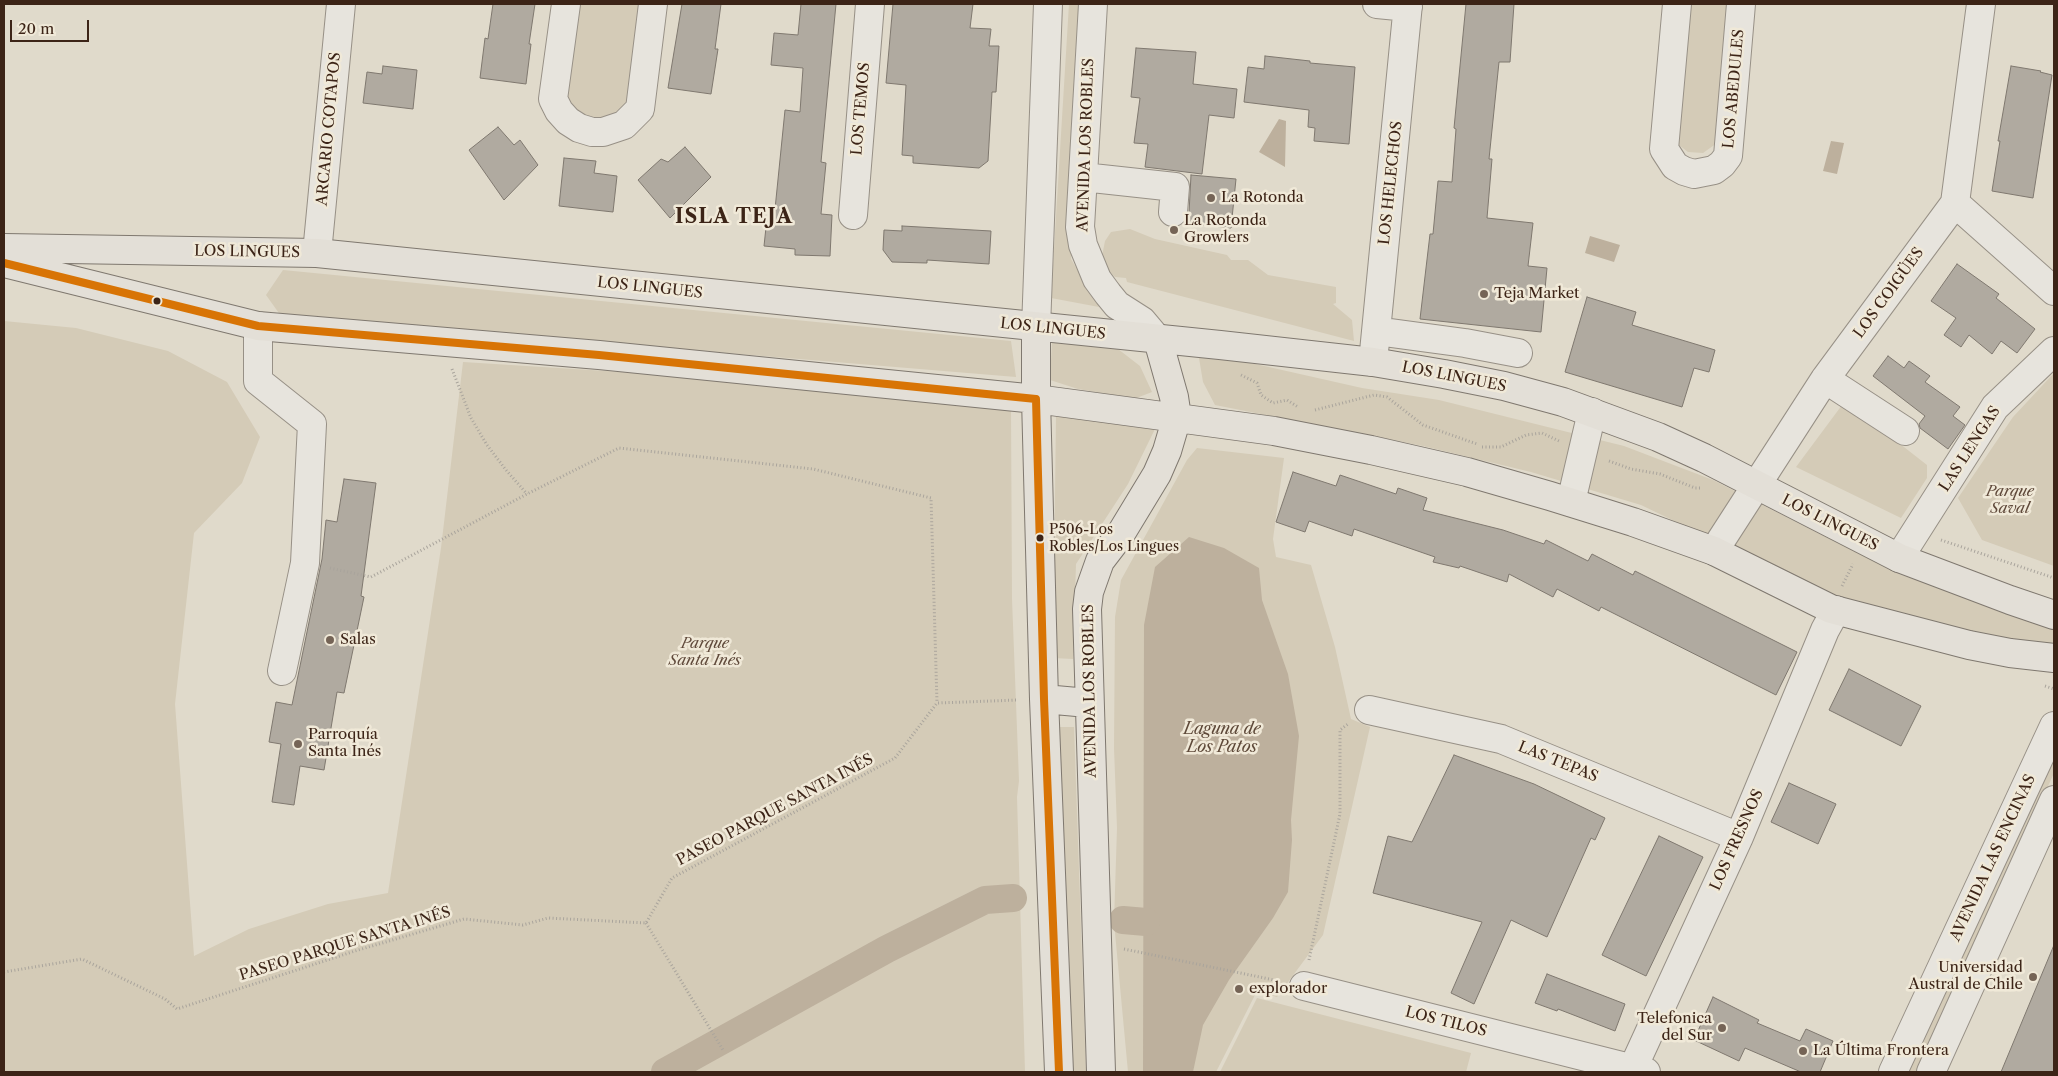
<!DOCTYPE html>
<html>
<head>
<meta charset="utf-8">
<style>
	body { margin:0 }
	#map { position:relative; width:2058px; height:1076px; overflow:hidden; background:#e0dacb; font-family:"Libre Caslon Text",serif }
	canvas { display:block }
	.frame { position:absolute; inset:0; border:5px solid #3c2417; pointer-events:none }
	.scale { position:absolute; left:10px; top:20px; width:79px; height:22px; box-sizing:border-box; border:2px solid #3c2417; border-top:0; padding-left:6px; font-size:15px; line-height:18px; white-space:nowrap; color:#3c2417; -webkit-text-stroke:4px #f0e9d8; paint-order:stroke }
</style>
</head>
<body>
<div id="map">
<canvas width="2058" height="1076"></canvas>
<div class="frame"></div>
<div class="scale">20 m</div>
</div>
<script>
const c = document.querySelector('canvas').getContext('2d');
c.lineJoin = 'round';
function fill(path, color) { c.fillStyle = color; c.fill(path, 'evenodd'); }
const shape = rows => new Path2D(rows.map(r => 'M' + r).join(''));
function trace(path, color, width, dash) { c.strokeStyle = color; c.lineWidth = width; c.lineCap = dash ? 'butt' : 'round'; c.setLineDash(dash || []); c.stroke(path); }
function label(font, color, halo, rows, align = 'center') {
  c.font = font + ' "Libre Caslon Text",serif'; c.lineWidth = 5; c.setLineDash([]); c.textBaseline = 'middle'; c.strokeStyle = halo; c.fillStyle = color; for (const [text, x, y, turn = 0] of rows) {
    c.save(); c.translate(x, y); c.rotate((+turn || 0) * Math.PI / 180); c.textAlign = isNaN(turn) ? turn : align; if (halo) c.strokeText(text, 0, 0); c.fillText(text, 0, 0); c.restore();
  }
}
const green = shape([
	[574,4,641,4,627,111,589,122,564,108],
	[1069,4,1083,4,1071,259,1099,307,1051,298],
	[1686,4,1729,4,1717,143,1703,153,1688,152,1675,142],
	[1130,229,1155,239,1227,255,1231,260,1248,260,1268,275,1336,287,1336,303,1333,304,1352,320,1354,341,1127,282,1126,278,1115,277,1106,269,1102,256,1105,241,1111,232],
	[283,270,1011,341,1016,377,281,316,266,295],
	[4,321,76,328,168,351,227,382,260,437,242,483,194,533,175,704,194,956,249,929,328,904,388,893,441,548,463,362,717,378,1011,408,1012,599,1019,781,1017,797,1025,1072,4,1072],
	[1052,341,1118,349,1140,366,1152,392,1134,399,1078,389,1050,380],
	[1220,356,1362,388,1439,400,1624,446,1713,480,1901,575,2054,623,2054,644,1991,637,1877,611,1803,583,1641,505,1531,472,1423,446,1215,405,1203,382,1199,358],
	[2054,373,2054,566,1982,540,1958,498,2013,417],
	[1845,401,1927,465,1927,478,1901,518,1796,467],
	[1056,416,1155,429,1128,484,1076,564,1073,659,1053,658],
	[1197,448,1284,458,1273,539,1276,557,1311,565,1335,647,1351,719,1370,727,1323,935,1277,997,1257,991,1216,1072,1128,1072,1114,922,1117,828,1114,748,1115,617,1121,580,1187,460],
	[2054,711,2054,773,1918,1072,1891,1072],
	[1056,727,1074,727,1086,1072,1069,1072],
	[1257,998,1471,1053,1466,1072,1220,1072]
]);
const water = shape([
	[1279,119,1286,121,1285,167,1259,152],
	[1831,141,1844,143,1837,174,1823,171],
	[1590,236,1620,245,1614,262,1585,253],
	[1189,537,1224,548,1259,568,1262,600,1288,674,1299,736,1291,820,1292,840,1288,892,1273,918,1229,980,1203,1025,1193,1072,1143,1072,1144,625,1155,567]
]);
const canal = shape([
	[1123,920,1146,922],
	[665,1072,887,949,985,900,1013,898]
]);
const building = shape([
	[493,4,535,4,529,44,531,44,526,84,480,78,485,38,488,39,493,4],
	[682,4,721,4,715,49,718,49,711,94,668,88,682,4],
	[801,4,836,4,821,162,826,163,821,214,832,215,830,256,795,255,795,249,764,246,767,218,774,219,785,110,800,112,803,68,771,65,774,33,798,35,801,4],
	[893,4,973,4,970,28,991,29,989,46,999,46,996,92,992,92,988,161,979,168,913,163,913,156,902,155,906,85,886,83,893,4],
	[1466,4,1514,4,1510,62,1499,62,1489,159,1492,159,1487,218,1533,223,1528,266,1547,268,1541,332,1420,319,1430,234,1433,234,1438,181,1452,182,1456,129,1454,128,1466,4],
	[1136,48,1196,52,1193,84,1237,89,1234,118,1209,115,1202,174,1145,167,1148,144,1134,143,1140,98,1131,97,1136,48],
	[1265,56,1310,61,1310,63,1355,67,1349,144,1314,141,1315,128,1308,127,1309,110,1244,102,1248,67,1264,69,1265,56],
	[383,66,417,70,413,109,363,103,367,72,382,74,383,66],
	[2011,66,2041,71,2040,72,2052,75,2033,198,1992,191,2000,141,1998,141,2011,66],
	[498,127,514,145,520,140,538,165,504,200,469,150,498,127],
	[685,147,711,177,670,218,638,180,661,159,668,162,685,147],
	[564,158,596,161,594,173,617,176,613,212,559,206,564,158],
	[1191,175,1236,179,1231,228,1186,223,1189,213,1191,175],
	[902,226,991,231,989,264,927,260,927,263,892,262,883,250,884,230,902,231,902,226],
	[1957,264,1999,294,1996,298,2035,329,2017,353,2001,341,1992,354,1969,335,1961,347,1944,335,1956,318,1931,301,1957,264],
	[1587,297,1636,312,1632,325,1715,350,1709,372,1694,368,1682,407,1565,372,1587,297],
	[1888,356,1904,368,1909,361,1930,376,1925,382,1960,407,1953,416,1965,425,1948,449,1920,428,1919,424,1925,416,1873,376,1888,356],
	[1293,472,1336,486,1340,475,1396,494,1398,488,1427,498,1423,510,1503,530,1544,544,1546,540,1588,561,1592,554,1633,575,1635,571,1797,652,1776,695,1601,607,1599,611,1557,589,1553,597,1509,574,1507,582,1460,566,1459,568,1433,562,1435,557,1354,529,1352,536,1309,521,1305,532,1276,522,1293,472],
	[344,479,376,483,361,596,364,597,344,693,337,692,324,770,300,766,294,805,272,802,281,744,269,742,276,702,292,705,322,559,326,520,337,522,344,479],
	[1849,669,1921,706,1901,746,1829,710,1849,669],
	[1454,755,1534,784,1605,818,1595,840,1591,838,1547,937,1511,920,1474,1004,1451,993,1482,922,1373,893,1388,836,1412,842,1454,755],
	[1789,783,1836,804,1818,844,1771,822,1789,783],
	[1659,836,1703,857,1646,976,1602,955,1659,836],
	[2054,945,2054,1072,2001,1072,2054,945],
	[1547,974,1625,1004,1615,1031,1558,1009,1557,1011,1535,1003,1547,974],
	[1713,997,1759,1020,1757,1023,1800,1041,1806,1029,1833,1041,1820,1072,1801,1072,1745,1048,1739,1061,1694,1040,1713,997]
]);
const path = shape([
	[452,369,471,418,487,445,506,470,527,494],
	[1241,375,1257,383,1261,395,1273,403,1287,400,1298,407],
	[1315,410,1374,395,1387,397,1423,425,1477,444],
	[1482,447,1501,447,1526,435,1542,433,1559,441],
	[1609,461,1631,469,1660,474,1695,488,1700,488],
	[1941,540,2054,578],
	[330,568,371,577,527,494,619,448,813,469,931,498,937,703],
	[1842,586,1853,564],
	[2045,686,2054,689],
	[646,923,723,1050],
	[1124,949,1279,981],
	[1309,960,1340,814,1340,730,1348,724],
	[4,972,82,959,165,999,177,1009,355,951,464,919,523,925,548,918,646,923,672,878,895,758,937,703,1018,700]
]);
const minor = shape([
	[566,4,553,99,559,111,568,121,579,128,592,132,603,132,624,125,640,109,653,4],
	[1093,4,1080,227,1083,245,1097,279,1108,294,1117,305,1142,321,1158,340],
	[1377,4,1408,7],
	[1677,4,1664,149,1675,166,1684,171,1694,174,1714,170,1722,164,1728,156,1741,4],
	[1083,177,1175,187,1173,212],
	[1955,203,2054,291],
	[853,215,870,4],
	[317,253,341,4],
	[258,326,258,381,312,424,305,563,282,671],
	[1036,328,1048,4],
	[1376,331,1465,343,1518,353],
	[1373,362,1408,4],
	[1825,379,1905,431],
	[1571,502,1592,412],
	[1714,551,1825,379,1955,203,1981,4],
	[1899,558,1995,407,2054,351],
	[1369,710,1501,739,1739,837],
	[1304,986,1646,1072],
	[1633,1068,1739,837,1825,630,1836,610],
	[1893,1072,2054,726],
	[1931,1072,2054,800]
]);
const major = shape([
	[4,248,317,253,1220,345,1373,362,1444,374,1504,386,1563,402,1658,437,1704,458,1899,558,2010,600,2054,615],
	[4,263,258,326,599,355,1036,399,1274,431,1371,450,1467,472,1550,496,1633,522,1714,551,1831,609,1969,645,2010,653,2054,658],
	[1036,328,1036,399,1044,699,1059,1072],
	[1044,699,1088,703],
	[1101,1072,1087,609,1089,592,1100,561,1120,535,1157,474,1167,451,1177,417,1174,397,1158,340]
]);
const bus1 = shape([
	[4,263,258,326,599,355,1036,399,1044,699,1059,1072]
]);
const markers = [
	[1211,198,5,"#756456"],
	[1174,230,5,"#756456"],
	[1484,294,5,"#756456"],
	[157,301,4.5,"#3c2417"],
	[1040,538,4.5,"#3c2417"],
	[330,640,5,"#756456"],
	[298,744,5,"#756456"],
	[2033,977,5,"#756456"],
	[1239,989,5,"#756456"],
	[1722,1028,5,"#756456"],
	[1803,1051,5,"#756456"]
];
const busNames = [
	["P506-Los",1049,530],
	["Robles/Los Lingues",1049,547]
];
const streetNames = [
	["LOS ABEDULES",1734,89,-85],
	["LOS TEMOS",861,109,-85],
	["ARCARIO COTAPOS",329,129,-85],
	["AVENIDA LOS ROBLES",1086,145,-88],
	["LOS HELECHOS",1391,183,-84],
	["LOS LINGUES",247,252,1],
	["LOS LINGUES",650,288,6],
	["LOS COIGÜES",1889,293,-54],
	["LOS LINGUES",1053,329,6],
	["LOS LINGUES",1454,377,11],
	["LAS LENGAS",1970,449,-57],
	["LOS LINGUES",1830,523,27],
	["AVENIDA LOS ROBLES",1090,691,-91],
	["LAS TEPAS",1558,762,22],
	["PASEO PARQUE SANTA INÉS",775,810,-28],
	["LOS FRESNOS",1737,840,-66],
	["AVENIDA LAS ENCINAS",1993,858,-65],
	["PASEO PARQUE SANTA INÉS",345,944,-17],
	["LOS TILOS",1446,1022,14]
];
const poiNames = [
	["La Rotonda",1221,198],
	["La Rotonda",1184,221],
	["Growlers",1184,238],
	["Teja Market",1494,294],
	["Salas",340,640],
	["Parroquía",308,735],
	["Santa Inés",308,752],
	["Universidad",2023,968,"right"],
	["Austral de Chile",2023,985,"right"],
	["explorador",1249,989],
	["Telefonica",1712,1019,"right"],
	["del Sur",1712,1036,"right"],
	["La Última Frontera",1813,1051]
];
const parkNames = [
	["Parque",2010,492],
	["Saval",2010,509],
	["Parque",705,644],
	["Santa Inés",705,661]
];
const waterNames = [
	["Laguna de",1222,729],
	["Los Patos",1222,747]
];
const districtNames = [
	["ISLA TEJA",734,217]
];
fill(green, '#d4cbb7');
fill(water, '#bdb09d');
trace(canal, '#bdb09d', 28);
fill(building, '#b0aaa0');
trace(building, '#7f786f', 1);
trace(minor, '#979086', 30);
trace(major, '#7f786f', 30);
trace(path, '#a9a49c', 3, [1, 2.5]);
trace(minor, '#e7e4dd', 28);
trace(major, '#e3dfd7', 28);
trace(bus1, '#d87405', 8);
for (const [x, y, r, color] of markers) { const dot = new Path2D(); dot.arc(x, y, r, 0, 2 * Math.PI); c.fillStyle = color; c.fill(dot); trace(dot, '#f0e9d8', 2); }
label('14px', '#3c2417', '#f0e9d8', busNames, 'left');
label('15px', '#3c2417', '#f0e9d8', streetNames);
label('15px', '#3c2417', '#f0e9d8', poiNames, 'left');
label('italic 15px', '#604a3b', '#f0e9d8', parkNames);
label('italic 16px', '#5e4939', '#f0e9d8', waterNames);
c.letterSpacing = '1px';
label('bold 20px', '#3c2417', '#f0e9d8', districtNames);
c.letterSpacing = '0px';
</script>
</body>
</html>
